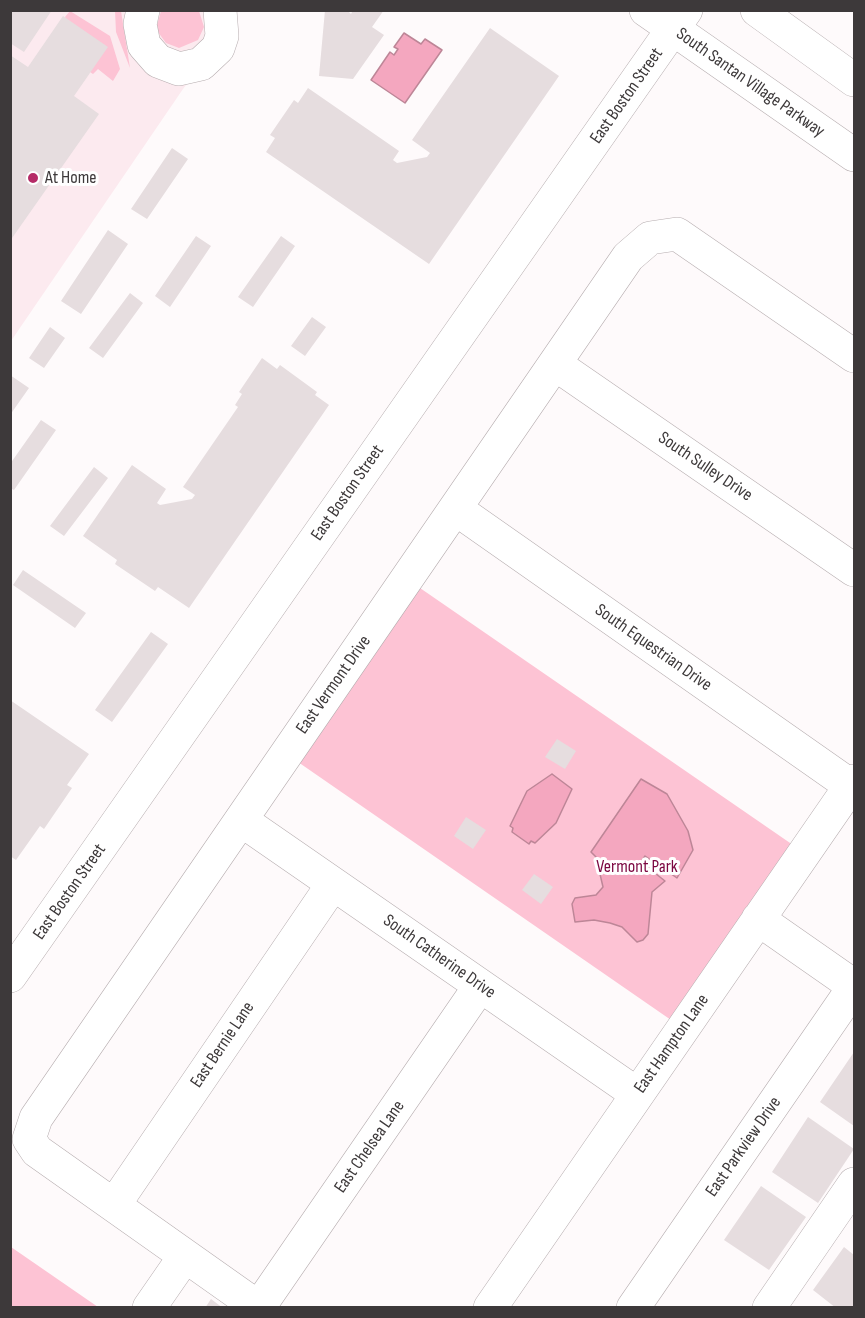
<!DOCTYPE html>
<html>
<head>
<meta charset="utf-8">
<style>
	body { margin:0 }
	#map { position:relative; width:865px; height:1318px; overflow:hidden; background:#fefafb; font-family:"Sofia Sans Condensed",sans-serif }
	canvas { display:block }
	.frame { position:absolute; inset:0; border:12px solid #3d393a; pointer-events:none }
</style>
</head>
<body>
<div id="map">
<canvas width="865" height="1318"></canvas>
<div class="frame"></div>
</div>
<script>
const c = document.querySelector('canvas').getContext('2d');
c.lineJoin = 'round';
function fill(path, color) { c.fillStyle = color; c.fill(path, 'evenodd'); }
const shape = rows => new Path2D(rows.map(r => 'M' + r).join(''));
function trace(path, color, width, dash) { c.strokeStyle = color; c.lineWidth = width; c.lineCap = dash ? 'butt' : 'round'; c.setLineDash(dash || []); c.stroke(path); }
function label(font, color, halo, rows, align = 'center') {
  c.font = font + ' "Sofia Sans Condensed",sans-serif'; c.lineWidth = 6; c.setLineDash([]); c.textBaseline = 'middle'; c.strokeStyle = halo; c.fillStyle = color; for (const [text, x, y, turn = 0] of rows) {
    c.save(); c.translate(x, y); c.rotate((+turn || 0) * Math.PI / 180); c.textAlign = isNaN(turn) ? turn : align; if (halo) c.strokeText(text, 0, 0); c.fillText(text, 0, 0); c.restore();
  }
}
const built = shape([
	[11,11,234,11,235,24,183,89,11,341]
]);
const green = shape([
	[70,11,110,36,120,69,113,81,98,69,93,74,90,72,65,17],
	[115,11,121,11,130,68,116,32],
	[161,11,199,11,204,27,198,40,179,48,166,43,158,32,157,25],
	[420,588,793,845,671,1020,298,762],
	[11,1247,98,1307,11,1307]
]);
const water = shape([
	[404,33,421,44,425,39,442,50,405,103,371,80,390,52,394,55,398,49,394,47,404,33],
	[552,774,572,789,556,823,535,843,531,841,529,844,512,832,513,828,510,826,527,791,552,774],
	[641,779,667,794,688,831,693,850,677,878,645,856,641,862,665,881,652,892,648,934,643,940,637,942,622,927,610,923,594,920,575,922,572,904,575,898,596,895,603,887,596,857,591,852,641,779]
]);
const building = shape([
	[10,10,52,10,24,52,10,43],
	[325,10,347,10,351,14,353,10,384,10,372,27,384,35,353,79,319,76],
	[63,16,108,47,74,96,99,114,10,241,10,55,28,67],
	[490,28,559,76,429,264,266,152,275,138,270,135,294,100,298,103,308,88,399,151,393,160,397,163,427,157,430,153,412,140],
	[172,148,188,159,147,219,131,209],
	[108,230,128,244,81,314,61,301],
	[196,236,211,246,170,307,155,296],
	[281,236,295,246,253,307,238,297],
	[130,293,143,303,103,358,89,348],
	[312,317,326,327,305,356,291,346],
	[50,327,65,338,44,368,29,358],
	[262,358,277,369,280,365,317,392,315,395,329,405,189,608,158,587,155,591,115,564,117,560,83,536,132,465,166,489,157,503,160,505,192,499,195,495,183,487,238,407,235,405,242,394,239,392],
	[10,375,29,388,10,415],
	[41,420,56,430,14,490,10,488,10,464],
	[94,467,108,478,64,536,50,526],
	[23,570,86,613,75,628,13,585],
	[151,632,168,644,112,722,95,710],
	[10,700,89,754,67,785,72,788,44,829,40,826,16,860,10,856],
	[557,739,576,751,565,769,545,757],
	[466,817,486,830,473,849,454,836],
	[534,874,553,887,541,904,522,890],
	[854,1052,854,1126,820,1102],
	[808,1117,854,1149,818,1203,772,1172],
	[761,1186,806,1217,769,1270,724,1240],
	[844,1247,854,1255,854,1308,836,1308,813,1290],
	[211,1299,223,1308,205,1308]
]);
const minor = shape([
	[143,10,140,24,144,45,158,61,179,69,201,64,218,48,222,36,220,10],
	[555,364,854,570],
	[456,509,851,786],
	[241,820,637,1094],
	[758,919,854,986],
	[10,976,686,10],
	[114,1205,333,884],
	[259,1307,480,986],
	[149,1308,185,1256],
	[259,1308,37,1151,29,1139,36,1118,628,257,650,238,677,234,854,356],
	[490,1308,854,781],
	[633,1308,854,987],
	[769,1308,854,1184]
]);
const major = shape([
	[646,10,854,155],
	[757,10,854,80]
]);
const markers = [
	[33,178,6,"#b52b67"]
];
const streetNames = [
	["South Santan Village Parkway",750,83,35],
	["East Boston Street",627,96,-55],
	["South Sulley Drive",705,467,34],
	["East Boston Street",348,493,-55],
	["South Equestrian Drive",653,648,35],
	["East Vermont Drive",334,685,-55],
	["East Boston Street",70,892,-55],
	["South Catherine Drive",439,957,35],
	["East Hampton Lane",672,1044,-55],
	["East Bernie Lane",223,1045,-56],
	["East Chelsea Lane",370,1147,-55],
	["East Parkview Drive",744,1147,-55]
];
const poiNames = [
	["At Home",45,178]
];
const parkNames = [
	["Vermont Park",637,867]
];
fill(built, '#fceaef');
fill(green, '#fdc3d4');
fill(water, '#f4a7bf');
trace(water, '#bd8697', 1.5);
fill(building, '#e6dddf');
trace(minor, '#b6adaf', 34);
trace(major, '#b6adaf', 34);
trace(minor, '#fff', 33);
trace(major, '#fff', 33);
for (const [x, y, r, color] of markers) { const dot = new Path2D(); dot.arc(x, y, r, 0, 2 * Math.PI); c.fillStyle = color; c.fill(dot); trace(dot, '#fff', 2); }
label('18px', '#3d393a', '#fff', streetNames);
label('18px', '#3d393a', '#fff', poiNames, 'left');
label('18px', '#7b0640', '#fff', parkNames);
</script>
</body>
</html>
